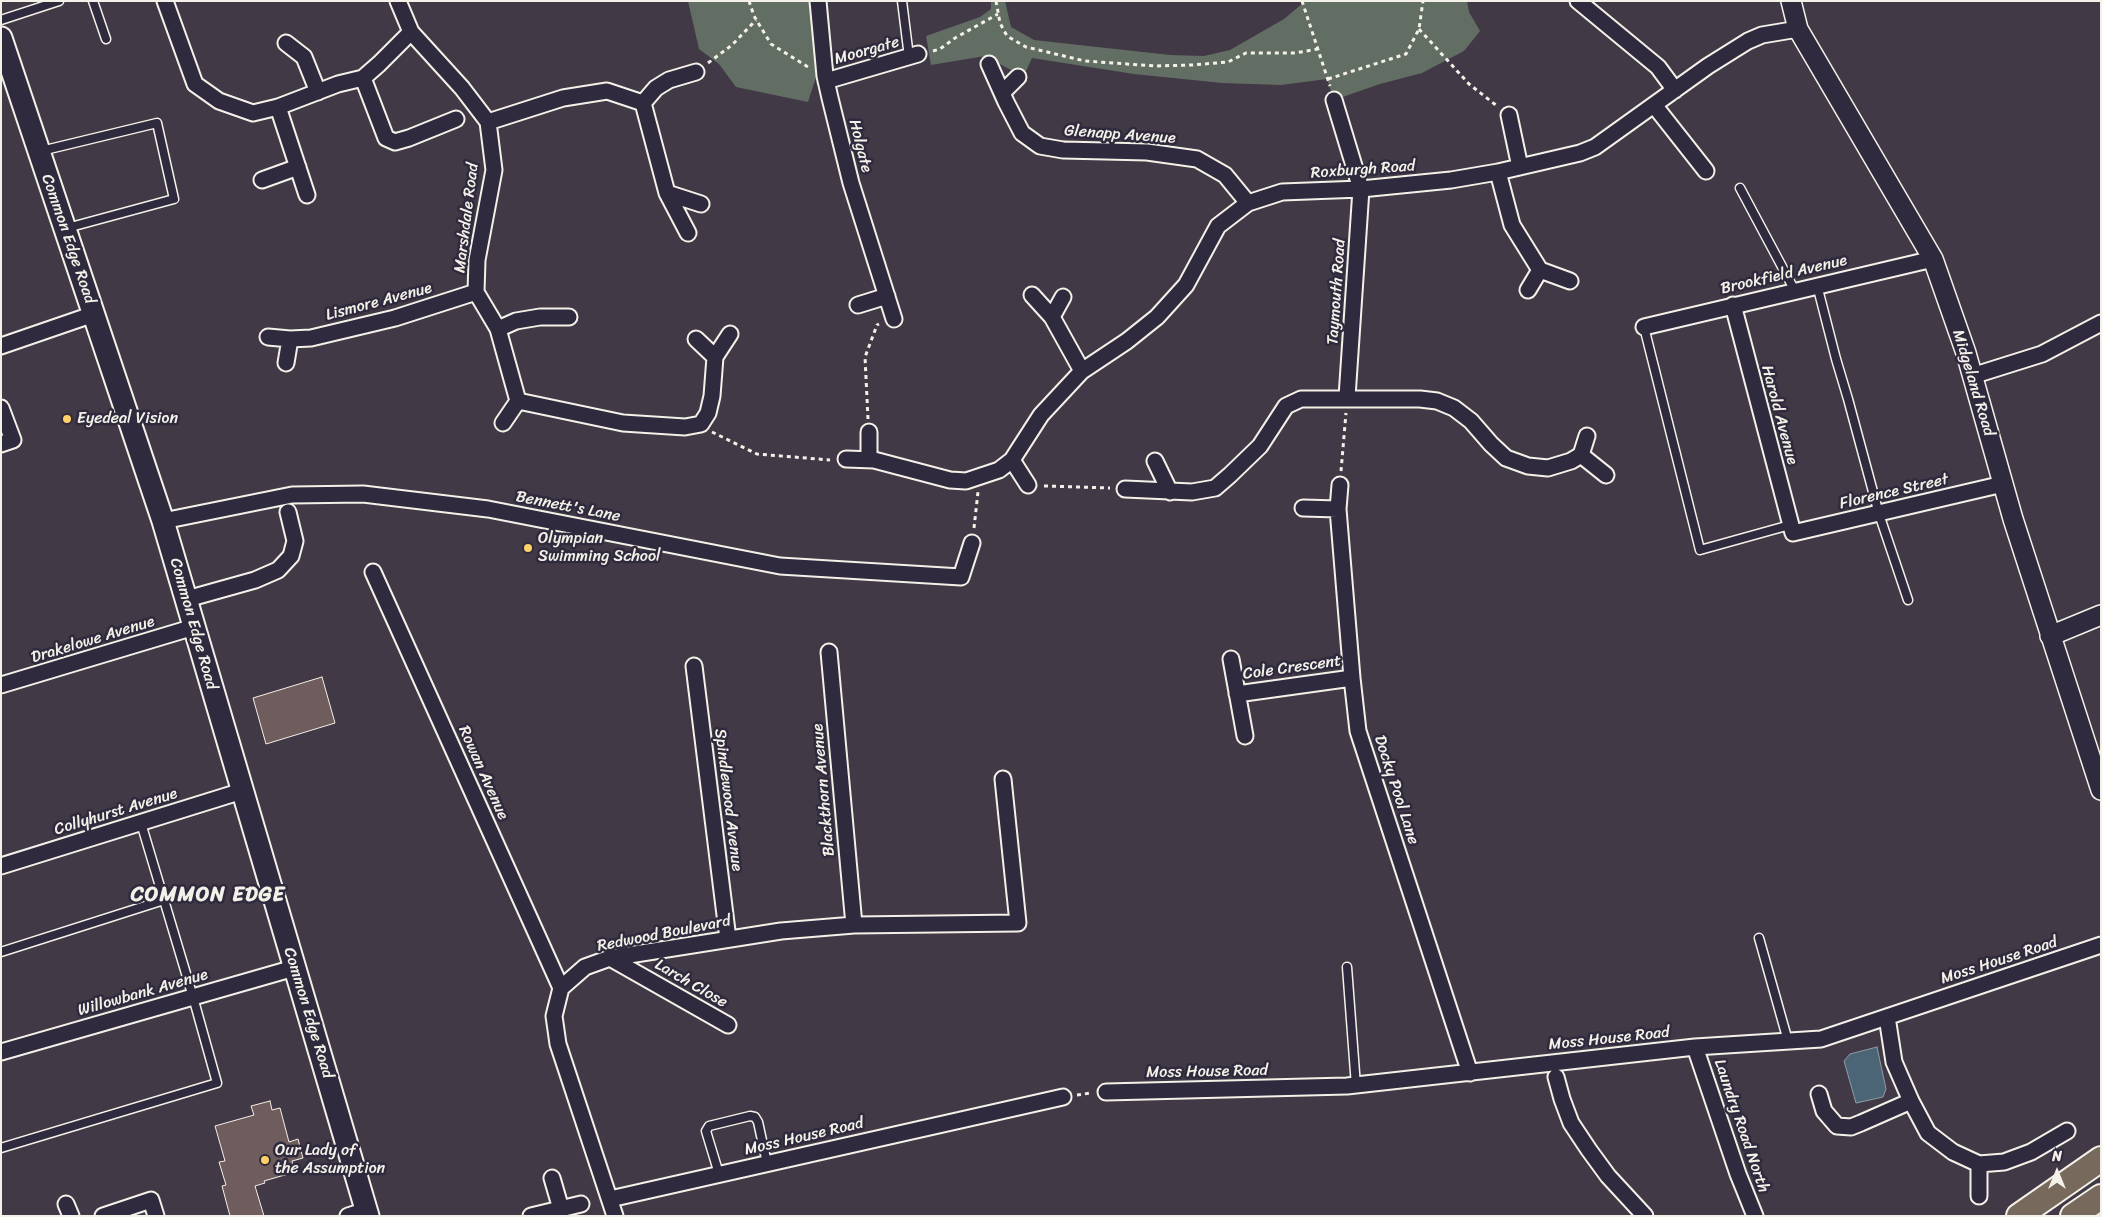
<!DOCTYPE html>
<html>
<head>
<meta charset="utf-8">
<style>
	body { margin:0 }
	#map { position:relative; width:2102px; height:1217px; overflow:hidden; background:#423946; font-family:Sriracha,sans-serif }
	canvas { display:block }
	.frame { position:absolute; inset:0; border:2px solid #f4f1e8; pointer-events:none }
	.north { position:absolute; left:2032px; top:1147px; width:50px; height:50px; -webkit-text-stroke:4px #2f2a3d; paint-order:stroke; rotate:0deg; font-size:14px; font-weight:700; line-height:20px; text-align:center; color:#f4f1e8 }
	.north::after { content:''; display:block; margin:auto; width:18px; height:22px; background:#f4f1e8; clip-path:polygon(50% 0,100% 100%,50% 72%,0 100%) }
</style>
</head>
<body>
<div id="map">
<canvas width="2102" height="1217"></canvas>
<div class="frame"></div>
<div class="north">N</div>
</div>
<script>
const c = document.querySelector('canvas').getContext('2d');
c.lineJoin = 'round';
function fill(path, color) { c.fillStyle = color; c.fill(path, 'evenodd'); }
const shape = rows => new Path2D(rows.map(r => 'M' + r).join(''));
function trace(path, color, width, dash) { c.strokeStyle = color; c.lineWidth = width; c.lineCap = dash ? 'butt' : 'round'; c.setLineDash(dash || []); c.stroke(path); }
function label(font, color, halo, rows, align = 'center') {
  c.font = font + ' Sriracha,sans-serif'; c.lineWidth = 5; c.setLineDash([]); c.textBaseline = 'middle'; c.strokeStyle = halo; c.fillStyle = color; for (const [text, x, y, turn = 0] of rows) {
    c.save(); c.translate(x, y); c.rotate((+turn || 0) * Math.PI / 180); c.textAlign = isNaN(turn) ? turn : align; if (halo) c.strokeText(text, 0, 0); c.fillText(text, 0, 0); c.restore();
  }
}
const green = shape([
	[688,1,810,1,817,74,808,102,736,87,719,64,699,49],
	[991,1,1005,1,1011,27,1034,40,1170,55,1204,56,1230,50,1284,19,1303,3,1302,1,1467,1,1469,12,1480,31,1464,51,1422,73,1380,84,1334,100,1327,79,1281,85,1222,83,1134,74,1032,58,1026,71,1011,70,985,56,931,65,926,36,980,17,991,9]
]);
const water = shape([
	[1877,1047,1886,1089,1883,1097,1856,1103,1844,1061,1850,1054,1877,1047]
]);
const building = shape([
	[322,677,335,723,266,744,253,698,322,677],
	[270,1101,272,1110,280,1108,289,1142,298,1139,303,1158,292,1161,295,1172,264,1181,265,1183,255,1186,264,1216,230,1216,222,1186,226,1185,219,1162,225,1161,215,1126,254,1115,251,1106,270,1101]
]);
const path = shape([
	[749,1,754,16,771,44,808,67],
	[996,1,1000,23,1007,36,1026,47,1085,61,1155,66,1192,65,1228,62,1246,53,1295,53,1318,49],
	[1302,1,1330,86],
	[1419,29,1469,84,1497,106],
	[933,51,940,49,955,38,998,14],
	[708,63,732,45,756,20],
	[1328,79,1406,54,1419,29,1423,1],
	[868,419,865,357,877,325,879,324],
	[712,432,757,454,830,460],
	[1341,471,1346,413],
	[1044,486,1110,488],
	[974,528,978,492],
	[1077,1095,1091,1093]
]);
const service = shape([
	[93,1,106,39],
	[902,1,909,57],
	[1,20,59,1],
	[41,151,157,123,174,199,67,228],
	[1740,188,1795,291],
	[1817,285,1836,359,1848,399,1879,514,1908,600],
	[1644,327,1700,550,1790,525],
	[1759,938,1788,1041],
	[1,952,164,900],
	[1347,967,1356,1086],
	[1,1148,217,1083,193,997,141,823],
	[719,1174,706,1131,709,1126,750,1116,755,1117,758,1122,767,1163]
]);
const minor = shape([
	[165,1,195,84,219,101,253,113,278,107,338,84,363,78,379,64,411,32],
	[398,1,411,32,462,88,488,122,494,170,477,260,476,292,498,329,518,401,623,423,685,427,701,424,708,413,712,396,715,357,696,339],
	[818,1,825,76,830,98,851,183,894,319],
	[1578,1,1658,67,1675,90],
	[286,43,304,57,318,92],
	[989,64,1006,102,1022,133,1040,146,1063,150,1147,152,1197,159,1225,175,1248,203],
	[363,78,386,138,395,142,409,138,456,119],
	[826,81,918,54],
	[1002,93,1018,77],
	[1334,100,1361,189,1347,397],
	[643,103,667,193,701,204],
	[1654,105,1706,171],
	[278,107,307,195],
	[1509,115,1520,167],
	[488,122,563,98,607,91,643,103,656,88,669,80,696,72],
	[1498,172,1512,225,1540,270,1528,290],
	[262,180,298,167],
	[667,193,688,233],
	[1540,270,1570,281],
	[1032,295,1052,317,1082,371],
	[858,305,887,296],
	[1733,305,1793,533,2003,484],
	[1052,317,1063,297],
	[1644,327,1933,259],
	[498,329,516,321,540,317,569,317],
	[268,337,290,339,311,338,395,318,476,292],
	[1,346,94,314],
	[715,357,730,334],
	[286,363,290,339],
	[1972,376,2042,354,2101,323],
	[1,408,13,440,1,444],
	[503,423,518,401],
	[869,432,869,459],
	[1581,455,1606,475],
	[846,459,874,460,950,480,966,481,999,470,1012,460,1041,415,1082,371,1127,341,1157,317,1186,285,1218,226,1248,203,1282,192,1361,189,1451,180,1498,172,1580,153,1595,147,1708,66,1748,41,1762,35,1798,29],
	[1012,460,1028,485],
	[1155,461,1170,492],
	[1340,485,1338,509,1352,678,1358,731,1470,1073],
	[1125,489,1192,492,1215,488,1230,475,1260,446,1286,406,1301,399,1420,399,1437,401,1454,408,1471,421,1491,444,1506,458,1528,466,1548,468,1571,461,1581,455,1587,436],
	[1303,508,1338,509],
	[163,521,292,495,363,494,488,509,780,566,961,577,972,543],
	[373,572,561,988],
	[187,599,255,580,278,570,291,556,295,541,288,512],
	[829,652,854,925],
	[1231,659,1245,736],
	[694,666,728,939],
	[1,685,194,627],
	[1237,694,1352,678],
	[1,866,242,791],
	[610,958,728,1025],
	[1887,1017,1894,1062,1911,1101,1928,1133,1953,1152,1979,1164,2004,1162,2031,1152,2067,1131],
	[1695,1047,1738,1174,1755,1216],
	[1,1052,294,968],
	[1556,1077,1562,1099,1571,1123,1589,1150,1608,1176,1645,1216],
	[1106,1092,1347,1086,1695,1047,1821,1039,2101,945],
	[1819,1094,1824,1111,1837,1126,1851,1127,1861,1123,1911,1101],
	[552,1178,561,1209],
	[1979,1196,1979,1164],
	[610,1199,1063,1097],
	[66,1204,71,1216],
	[103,1216,151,1200,156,1216],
	[348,1216,367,1210],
	[531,1216,581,1204],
	[615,1216,558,1044,554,1016,561,988,585,967,610,958,781,931,854,925,1018,923,1003,779]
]);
const tertiary = shape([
	[1791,1,1798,29,1933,259,1966,353,2013,519,2101,790],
	[2050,636,2101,615]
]);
const secondary = shape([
	[1,38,163,521,368,1216]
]);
const primary = shape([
	[2019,1216,2101,1159],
	[2073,1216,2101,1197]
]);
const markers = [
	[67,419,5,"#ffd166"],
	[528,548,5,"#ffd166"],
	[265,1160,5,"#ffd166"]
];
const streetNames = [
	["Moorgate",867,51,-16],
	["Glenapp Avenue",1120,135,4],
	["Holgate",860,146,76],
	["Roxburgh Road",1363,170,-4],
	["Marshdale Road",467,218,-83],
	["Common Edge Road",68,239,71],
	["Brookfield Avenue",1784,275,-13],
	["Taymouth Road",1337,292,-86],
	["Lismore Avenue",379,302,-15],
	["Midgeland Road",1973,383,73],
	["Harold Avenue",1779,415,75],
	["Florence Street",1894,492,-13],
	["Bennett's Lane",568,507,11],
	["Common Edge Road",193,624,74],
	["Drakelowe Avenue",93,640,-17],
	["Cole Crescent",1292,668,-8],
	["Rowan Avenue",483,773,66],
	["Blackthorn Avenue",824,790,-95],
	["Docky Pool Lane",1396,790,72],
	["Spindlewood Avenue",728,800,83],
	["Collyhurst Avenue",116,812,-17],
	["Redwood Boulevard",664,934,-11],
	["Moss House Road",1999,961,-18],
	["Larch Close",691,984,30],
	["Willowbank Avenue",143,993,-16],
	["Common Edge Road",308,1013,73],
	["Moss House Road",1609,1039,-6],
	["Moss House Road",1207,1072,-1],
	["Laundry Road North",1741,1126,71],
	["Moss House Road",804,1137,-13]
];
const poiNames = [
	["Eyedeal Vision",77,419],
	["Olympian",538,539],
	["Swimming School",538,557],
	["Our Lady of",275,1151],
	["the Assumption",275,1169]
];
const districtNames = [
	["COMMON EDGE",208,896]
];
fill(green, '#626e63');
fill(water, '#4c6576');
trace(water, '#8f9da4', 1);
fill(building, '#6f5c5c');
trace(building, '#f4f1e8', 1);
trace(service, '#f4f1e8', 11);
trace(minor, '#f4f1e8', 19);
trace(tertiary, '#f4f1e8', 22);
trace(secondary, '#f4f1e8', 25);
trace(primary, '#f4f1e8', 28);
trace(path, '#f4f1e8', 3, [4, 4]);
trace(service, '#2f2a3d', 8);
trace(minor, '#2f2a3d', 15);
trace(tertiary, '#2f2a3d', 19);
trace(secondary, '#2f2a3d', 21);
trace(primary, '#77695c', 24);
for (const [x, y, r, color] of markers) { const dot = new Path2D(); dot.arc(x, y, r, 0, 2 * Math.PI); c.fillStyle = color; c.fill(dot); trace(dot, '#2f2a3d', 2); }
label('16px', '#f4f1e8', '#2f2a3d', streetNames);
label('16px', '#f4f1e8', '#2f2a3d', poiNames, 'left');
c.letterSpacing = '1px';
label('bold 21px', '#f4f1e8', '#2f2a3d', districtNames);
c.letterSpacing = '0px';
</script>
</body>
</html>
